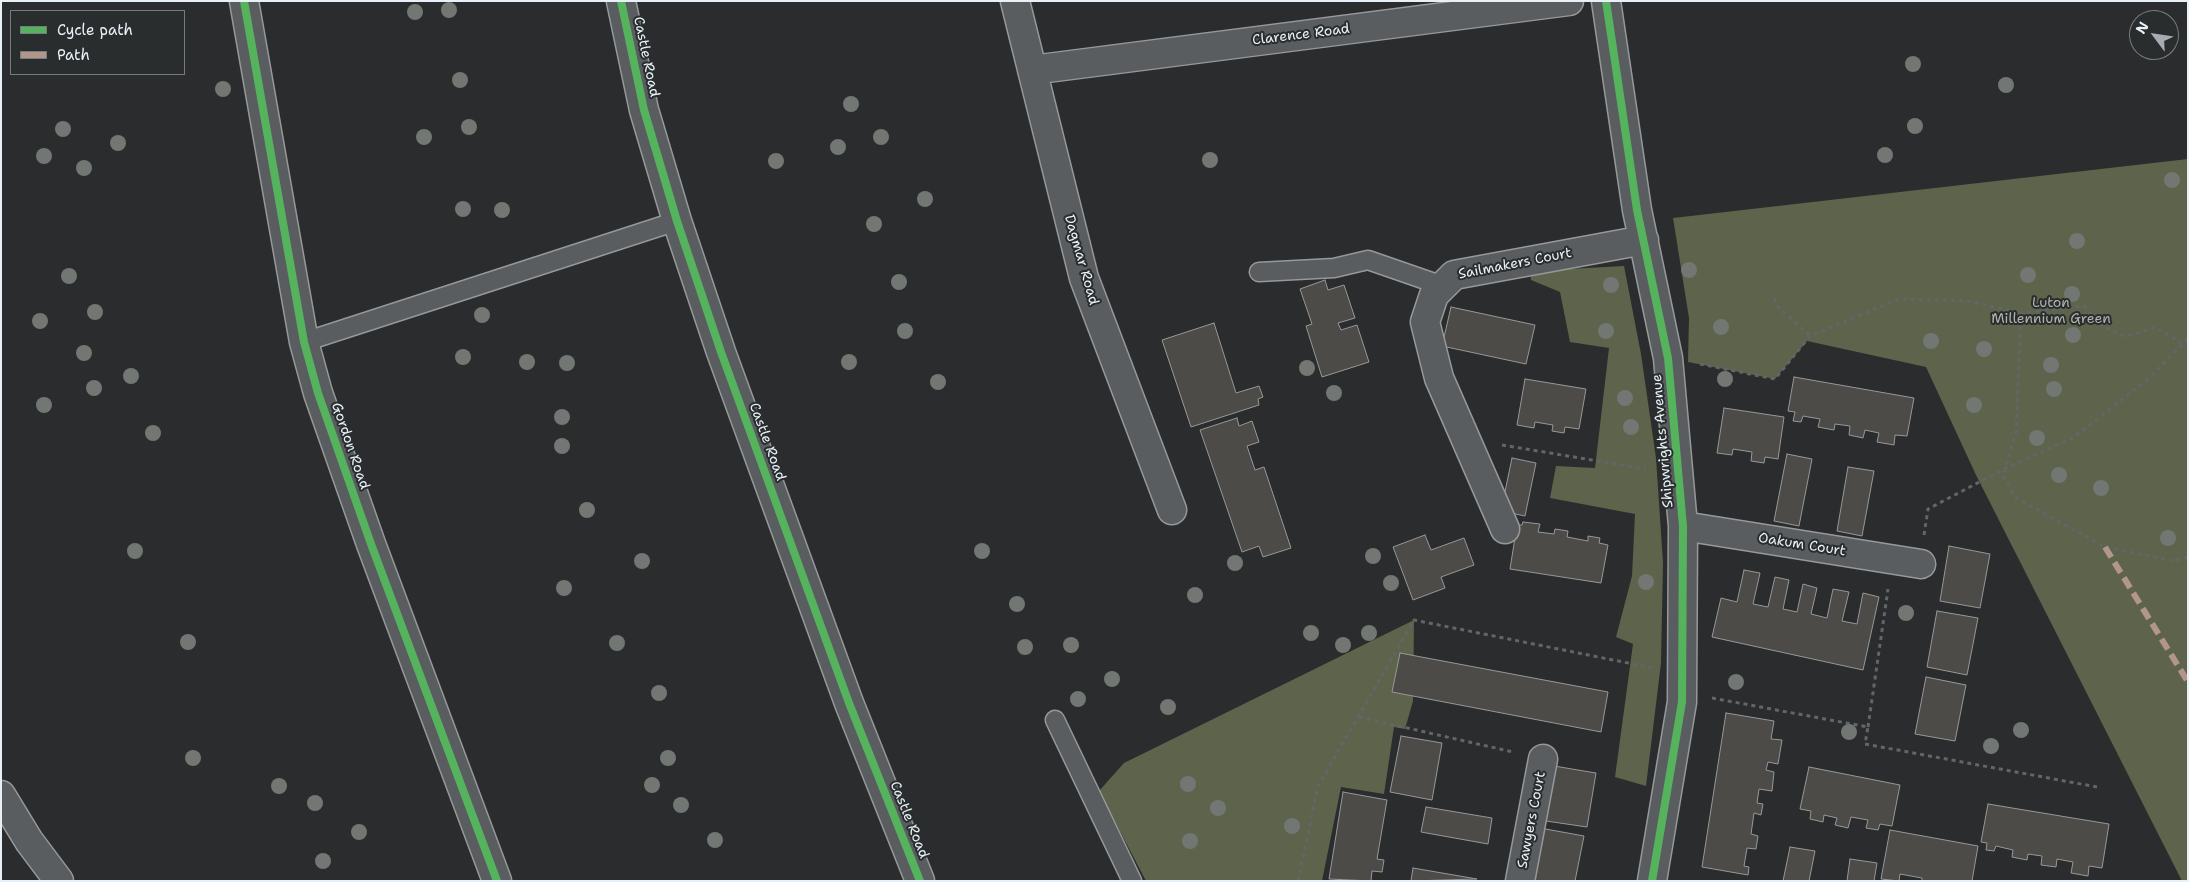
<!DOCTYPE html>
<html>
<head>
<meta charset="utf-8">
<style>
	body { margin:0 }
	#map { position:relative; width:2189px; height:882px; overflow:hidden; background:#2b2c2d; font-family:"Shantell Sans",sans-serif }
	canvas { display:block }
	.frame { position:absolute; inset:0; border:2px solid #e8f1f8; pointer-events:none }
	.legend { position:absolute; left:10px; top:10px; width:175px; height:65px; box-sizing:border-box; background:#2a2d2e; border:1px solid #767b7f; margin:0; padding:6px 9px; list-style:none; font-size:15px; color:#e8f1f8 }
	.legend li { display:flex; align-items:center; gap:10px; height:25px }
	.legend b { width:25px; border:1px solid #767b7f }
	.north { position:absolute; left:2129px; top:10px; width:50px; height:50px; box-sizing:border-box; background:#2a2d2e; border:1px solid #767b7f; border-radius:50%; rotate:301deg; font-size:14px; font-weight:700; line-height:20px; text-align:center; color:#e8f1f8 }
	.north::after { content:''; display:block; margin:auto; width:18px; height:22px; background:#a6acb1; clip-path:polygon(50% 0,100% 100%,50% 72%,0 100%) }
</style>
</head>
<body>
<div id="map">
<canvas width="2189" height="882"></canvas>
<div class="frame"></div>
<ul class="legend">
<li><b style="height:6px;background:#56b35d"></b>Cycle path</li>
<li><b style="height:6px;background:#b2968c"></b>Path</li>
</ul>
<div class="north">N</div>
</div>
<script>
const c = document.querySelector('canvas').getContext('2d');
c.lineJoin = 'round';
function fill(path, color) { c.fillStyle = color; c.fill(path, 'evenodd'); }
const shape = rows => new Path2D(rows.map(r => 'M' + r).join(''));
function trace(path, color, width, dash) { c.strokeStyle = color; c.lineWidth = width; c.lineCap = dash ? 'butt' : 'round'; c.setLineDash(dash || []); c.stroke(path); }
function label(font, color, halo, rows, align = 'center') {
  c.font = font + ' "Shantell Sans",sans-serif'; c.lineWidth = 4; c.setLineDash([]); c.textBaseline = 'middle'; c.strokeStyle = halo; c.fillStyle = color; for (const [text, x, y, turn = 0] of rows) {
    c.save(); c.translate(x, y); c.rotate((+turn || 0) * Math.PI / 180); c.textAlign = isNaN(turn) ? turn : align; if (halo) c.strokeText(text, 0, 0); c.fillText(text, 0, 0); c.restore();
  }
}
const green = shape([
	[2188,159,2188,881,2182,881,1976,475,1926,367,1807,341,1775,379,1688,362,1689,318,1673,218],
	[1624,266,1641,354,1656,458,1663,563,1661,663,1646,786,1615,777,1633,644,1616,637,1632,576,1635,514,1550,498,1556,466,1595,468,1609,348,1570,342,1560,292,1531,280,1530,271],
	[1414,620,1413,701,1405,729,1394,727,1384,794,1341,787,1322,881,1146,881,1099,791,1124,763]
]);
const building = shape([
	[1325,280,1328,290,1344,285,1355,318,1338,323,1341,330,1357,325,1369,362,1322,377,1306,326,1312,324,1300,289,1325,280],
	[1451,307,1535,325,1526,364,1442,346,1451,307],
	[1214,323,1236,393,1259,386,1263,397,1258,399,1259,405,1191,427,1162,340,1214,323],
	[1794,377,1914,398,1907,436,1895,435,1894,445,1877,442,1879,433,1865,430,1863,438,1849,435,1850,426,1835,424,1834,430,1818,427,1820,419,1803,416,1801,422,1793,421,1795,412,1788,411,1794,377],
	[1525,379,1586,389,1579,429,1565,427,1564,433,1552,431,1553,425,1535,422,1534,428,1517,425,1525,379],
	[1724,408,1784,417,1778,459,1765,457,1764,463,1751,461,1752,452,1733,449,1732,455,1717,453,1724,408],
	[1237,418,1239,426,1252,421,1259,442,1247,446,1255,470,1264,467,1291,548,1263,557,1259,546,1242,552,1200,430,1237,418],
	[1787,454,1812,459,1799,526,1774,521,1787,454],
	[1512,458,1536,463,1525,516,1501,511,1512,458],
	[1848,467,1874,471,1862,536,1837,531,1848,467],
	[1523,522,1540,524,1538,532,1554,534,1555,529,1568,531,1567,537,1588,541,1588,536,1600,538,1599,543,1608,545,1601,583,1510,569,1517,525,1522,525,1523,522],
	[1425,535,1431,550,1464,538,1474,565,1441,577,1445,588,1413,600,1393,547,1425,535],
	[1949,546,1990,554,1980,608,1940,601,1949,546],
	[1744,570,1760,573,1753,604,1768,607,1775,577,1789,580,1783,609,1797,612,1803,584,1817,588,1811,614,1827,618,1833,589,1849,592,1842,621,1857,624,1863,593,1879,597,1863,670,1712,637,1721,598,1737,602,1744,570],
	[1937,611,1978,618,1967,675,1927,667,1937,611],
	[1400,653,1608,692,1601,732,1392,692,1400,653],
	[1926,677,1966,685,1955,741,1915,734,1926,677],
	[1726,713,1774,721,1771,739,1782,740,1778,764,1768,762,1766,770,1774,772,1772,791,1759,789,1757,803,1763,804,1761,815,1754,813,1751,834,1758,836,1756,849,1747,848,1744,866,1749,867,1748,875,1702,867,1726,713],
	[1401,736,1442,743,1432,800,1390,792,1401,736],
	[1554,766,1596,773,1587,827,1546,821,1554,766],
	[1809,767,1900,785,1892,826,1880,824,1878,830,1866,828,1868,820,1851,817,1848,828,1835,825,1837,818,1824,815,1823,822,1810,819,1811,811,1800,809,1809,767],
	[1343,792,1387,800,1377,859,1384,860,1382,872,1372,871,1371,881,1329,879,1343,792],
	[1988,804,2109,824,2102,868,2089,866,2088,876,2071,873,2073,862,2057,859,2056,867,2041,865,2042,856,2028,854,2027,860,2012,857,2013,850,1996,846,1994,851,1986,850,1987,843,1981,842,1988,804],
	[1426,807,1492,818,1488,844,1421,832,1426,807],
	[1540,828,1584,836,1575,881,1531,881,1540,828],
	[1890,830,1978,846,1972,881,1922,881,1922,878,1900,874,1899,881,1881,879,1890,830],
	[1790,847,1815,851,1809,881,1783,881,1790,847],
	[1850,859,1877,863,1874,881,1847,881,1850,859],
	[1413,868,1477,879,1411,881,1413,868]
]);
const path = shape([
	[1774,298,1778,307,1810,336],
	[2188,339,2183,344,2155,327,2135,334,2123,336,2101,325,2084,306,2021,313,2016,433,2003,476,2016,498,2105,547,2175,561,2188,557],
	[1700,364,1775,379,1810,336,1899,299,1969,301,2021,313],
	[1502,445,1646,469],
	[1924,535,1928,509,2006,468,2073,438,2148,379,2183,344],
	[1712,698,1868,727,1865,744,2097,787],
	[1359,717,1513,752],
	[1868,727,1888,589],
	[1298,881,1318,786,1414,620,1653,668]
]);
const service = shape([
	[1259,272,1334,268,1368,260,1443,286],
	[304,342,677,221],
	[1055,720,1132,881]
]);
const minor = shape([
	[244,1,304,342,318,393,371,544,497,881],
	[621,1,644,110,677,221,721,352,849,703,920,881],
	[1015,1,1084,278,1172,510],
	[1606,1,1637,210,1668,358,1683,526,1682,702,1652,881],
	[1032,70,1569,1],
	[1683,526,1921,564],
	[1505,529,1439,378,1425,322,1434,295,1454,275,1644,240],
	[1520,881,1543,759]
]);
const tertiary = shape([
	[1,795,29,841,59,881]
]);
const quiet = shape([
	[2105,547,2188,682]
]);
const cycleway = shape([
	[244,1,304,342,318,393,371,544,497,881],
	[621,1,644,110,677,221,721,352,849,703,920,881],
	[1606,1,1637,210,1668,358,1683,526,1682,702,1652,881]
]);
const trees = [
	[449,10],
	[415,12],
	[1913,64],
	[460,80],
	[2006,85],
	[223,89],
	[851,104],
	[1915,126],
	[469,127],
	[63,129],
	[424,137],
	[881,137],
	[118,143],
	[838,147],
	[1885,155],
	[44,156],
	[1210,160],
	[776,161],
	[84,168],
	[2172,180],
	[925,199],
	[463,209],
	[502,210],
	[874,224],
	[2077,241],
	[1689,270],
	[2028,275],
	[69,276],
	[899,282],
	[1611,285],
	[2072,294],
	[95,312],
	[482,315],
	[40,321],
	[1721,327],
	[905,331],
	[1606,331],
	[2073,335],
	[1931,341],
	[1984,349],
	[84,353],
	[463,357],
	[527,362],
	[849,362],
	[567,363],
	[2051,365],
	[1307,368],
	[131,376],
	[1725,379],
	[938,382],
	[94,388],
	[2054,389],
	[1334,393],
	[1625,398],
	[44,405],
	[1974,405],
	[562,417],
	[1631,427],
	[153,433],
	[2037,438],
	[562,446],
	[2059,475],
	[2101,488],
	[587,510],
	[2168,538],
	[135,551],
	[982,551],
	[1373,556],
	[642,561],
	[1235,563],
	[1646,582],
	[1391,583],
	[564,588],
	[1195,595],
	[1017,604],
	[1906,613],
	[1311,633],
	[1369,633],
	[188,642],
	[617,643],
	[1071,645],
	[1343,645],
	[1025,647],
	[1112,679],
	[1736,682],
	[659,693],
	[1078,699],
	[1168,707],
	[2021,730],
	[1849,732],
	[1991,746],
	[193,758],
	[668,758],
	[1188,784],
	[652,785],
	[279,786],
	[315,803],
	[681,805],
	[1218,808],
	[1292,826],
	[359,832],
	[715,840],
	[1190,841],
	[323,861]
];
const streetNames = [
	["Clarence Road",1301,35,-7],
	["Castle Road",646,57,78],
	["Dagmar Road",1081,260,74],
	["Sailmakers Court",1515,264,-11],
	["Shipwrights Avenue",1663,441,-95],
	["Castle Road",767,442,70],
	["Gordon Road",350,446,71],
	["Oakum Court",1802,545,9],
	["Castle Road",909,820,68],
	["Sawyers Court",1532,820,-79]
];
const parkNames = [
	["Luton",2051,303],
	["Millennium Green",2051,319]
];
fill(green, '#5e634c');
fill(building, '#4d4b48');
trace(building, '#96989a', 1);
trace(service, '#96989a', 21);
trace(minor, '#96989a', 31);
trace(tertiary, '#96989a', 31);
trace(path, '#636566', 3, [4, 4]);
trace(service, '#5a5d60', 18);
trace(minor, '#5a5d60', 28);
trace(tertiary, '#5a5d60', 28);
trace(quiet, '#b2968c', 6, [12, 6]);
trace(cycleway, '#56b35d', 8);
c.fillStyle = '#737773';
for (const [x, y] of trees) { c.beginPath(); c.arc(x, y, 8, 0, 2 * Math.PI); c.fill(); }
label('14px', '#e8f1f8', '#2a2d2e', streetNames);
label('14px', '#aeb5ad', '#2a2d2e', parkNames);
</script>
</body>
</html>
